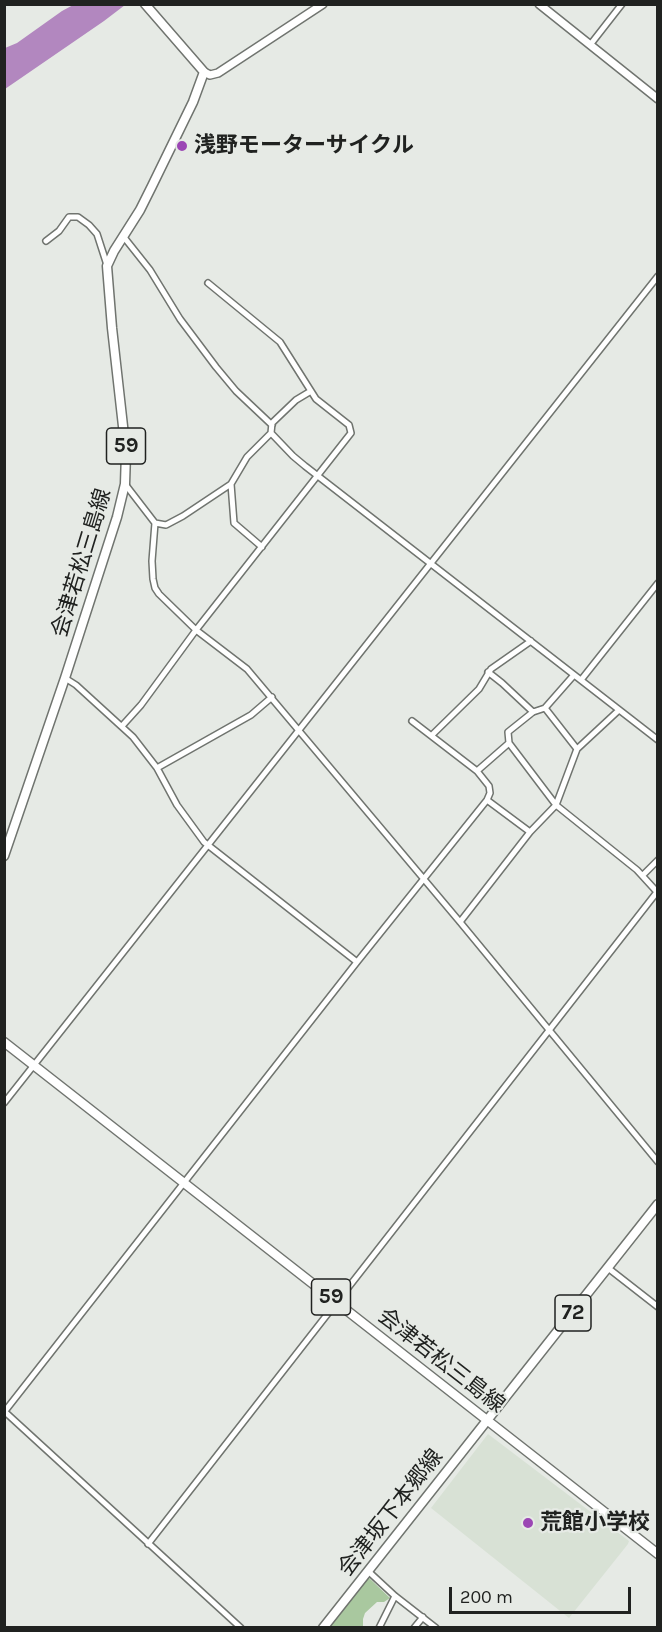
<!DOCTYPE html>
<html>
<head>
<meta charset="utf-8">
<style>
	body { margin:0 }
	#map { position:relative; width:662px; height:1632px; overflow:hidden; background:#e6eae5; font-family:Karla,sans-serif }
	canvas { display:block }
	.frame { position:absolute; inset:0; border:6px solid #202220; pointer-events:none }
	.scale { position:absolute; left:449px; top:1587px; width:182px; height:27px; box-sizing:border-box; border:3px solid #202220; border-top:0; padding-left:8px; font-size:18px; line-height:21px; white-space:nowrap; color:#202220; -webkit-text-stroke:4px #e6eae5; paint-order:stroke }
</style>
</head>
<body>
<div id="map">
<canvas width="662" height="1632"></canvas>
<div class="frame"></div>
<div class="scale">200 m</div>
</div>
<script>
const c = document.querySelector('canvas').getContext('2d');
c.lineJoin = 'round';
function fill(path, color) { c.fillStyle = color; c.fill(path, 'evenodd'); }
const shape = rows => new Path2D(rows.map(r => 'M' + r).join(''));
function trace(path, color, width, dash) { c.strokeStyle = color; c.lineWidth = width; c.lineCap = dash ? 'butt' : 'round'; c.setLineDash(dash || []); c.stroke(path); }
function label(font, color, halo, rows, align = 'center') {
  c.font = font + ' Karla,"Noto Sans JP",sans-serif'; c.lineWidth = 4.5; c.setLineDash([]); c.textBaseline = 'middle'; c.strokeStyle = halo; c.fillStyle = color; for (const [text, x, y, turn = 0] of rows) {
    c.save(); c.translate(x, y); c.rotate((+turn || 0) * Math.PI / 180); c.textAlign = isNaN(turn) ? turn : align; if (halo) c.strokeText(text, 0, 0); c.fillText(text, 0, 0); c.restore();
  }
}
const built = shape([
	[488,1434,629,1541,628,1544,569,1618,431,1508]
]);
const green = shape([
	[367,1576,390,1598,384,1602,377,1602,365,1613,363,1619,363,1627,326,1628]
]);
const water = shape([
	[75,4,125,5,104,21,5,89,5,48,17,43,62,11]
]);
const street = shape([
	[590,45,622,4],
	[123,236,150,270,180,319,216,367,236,391,272,425],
	[46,241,59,231,69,217,78,217,89,225,97,234,107,265],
	[271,433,293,456,305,466,658,740],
	[125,484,155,523,166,525,183,516,231,484],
	[155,523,152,561,153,579,155,588,159,594,196,630,247,669,460,922,658,1162],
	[262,547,234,523,231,484,247,457,271,433,272,423,296,400,311,391],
	[488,672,502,683,533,712],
	[65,678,76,685,133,737,157,768,177,805,204,842,357,962],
	[581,680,658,583],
	[545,708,574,675],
	[122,726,141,705,196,630,351,433,349,425,316,399,280,342,208,283],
	[432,735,479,689,491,669,531,641],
	[577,749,545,708,533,712,508,732,509,743,556,805,637,870,658,893],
	[157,768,251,715,272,697],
	[477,771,509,743],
	[487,800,530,832],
	[643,875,658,860],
	[460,922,530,832,556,805,577,749,619,710],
	[4,1103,658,276],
	[608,1268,658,1307],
	[4,1411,241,1628],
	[5,1411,357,962,487,800,490,793,489,786,477,771,412,721],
	[148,1544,657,892],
	[368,1571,395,1596,436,1628],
	[379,1628,395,1596],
	[414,1628,423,1617]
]);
const secondary = shape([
	[539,4,658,99],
	[204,72,210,75,218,73,323,4]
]);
const primary = shape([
	[4,856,65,678,117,517,125,484,126,453,112,328,107,266,114,251,140,210,152,186,193,102,204,72,145,4],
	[4,1042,658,1554],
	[323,1628,658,1204]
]);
const markers = [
	[182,146,6,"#9b46b4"],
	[528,1523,6,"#9b46b4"]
];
const shields = [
	[126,446,39],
	[331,1297,39],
	[573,1313,36]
];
const shieldNames = [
	["59",126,446],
	["59",331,1297],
	["72",573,1313]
];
const poiNames = [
	["浅野モーターサイクル",194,146],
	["荒館小学校",540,1523]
];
const streetNames = [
	["会津若松三島線",82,563,-73],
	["会津若松三島線",441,1361,38],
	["会津坂下本郷線",391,1513,-52]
];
fill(built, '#d8e1d5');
fill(green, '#a9c89f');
fill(water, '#b287bf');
trace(street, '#70746f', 8);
trace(secondary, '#70746f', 10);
trace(primary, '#70746f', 11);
trace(street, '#fff', 5);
trace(secondary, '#fff', 7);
trace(primary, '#fff', 8);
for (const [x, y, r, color] of markers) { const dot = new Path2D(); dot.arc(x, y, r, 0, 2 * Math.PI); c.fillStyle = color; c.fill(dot); trace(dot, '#e6eae5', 2); }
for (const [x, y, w] of shields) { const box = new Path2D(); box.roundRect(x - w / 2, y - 18, w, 36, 4.5); c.fillStyle = '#e6eae5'; c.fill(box); trace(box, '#202220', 1.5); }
label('bold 21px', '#202220', null, shieldNames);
label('bold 22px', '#202220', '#e6eae5', poiNames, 'left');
label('22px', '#202220', '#e6eae5', streetNames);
</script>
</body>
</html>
